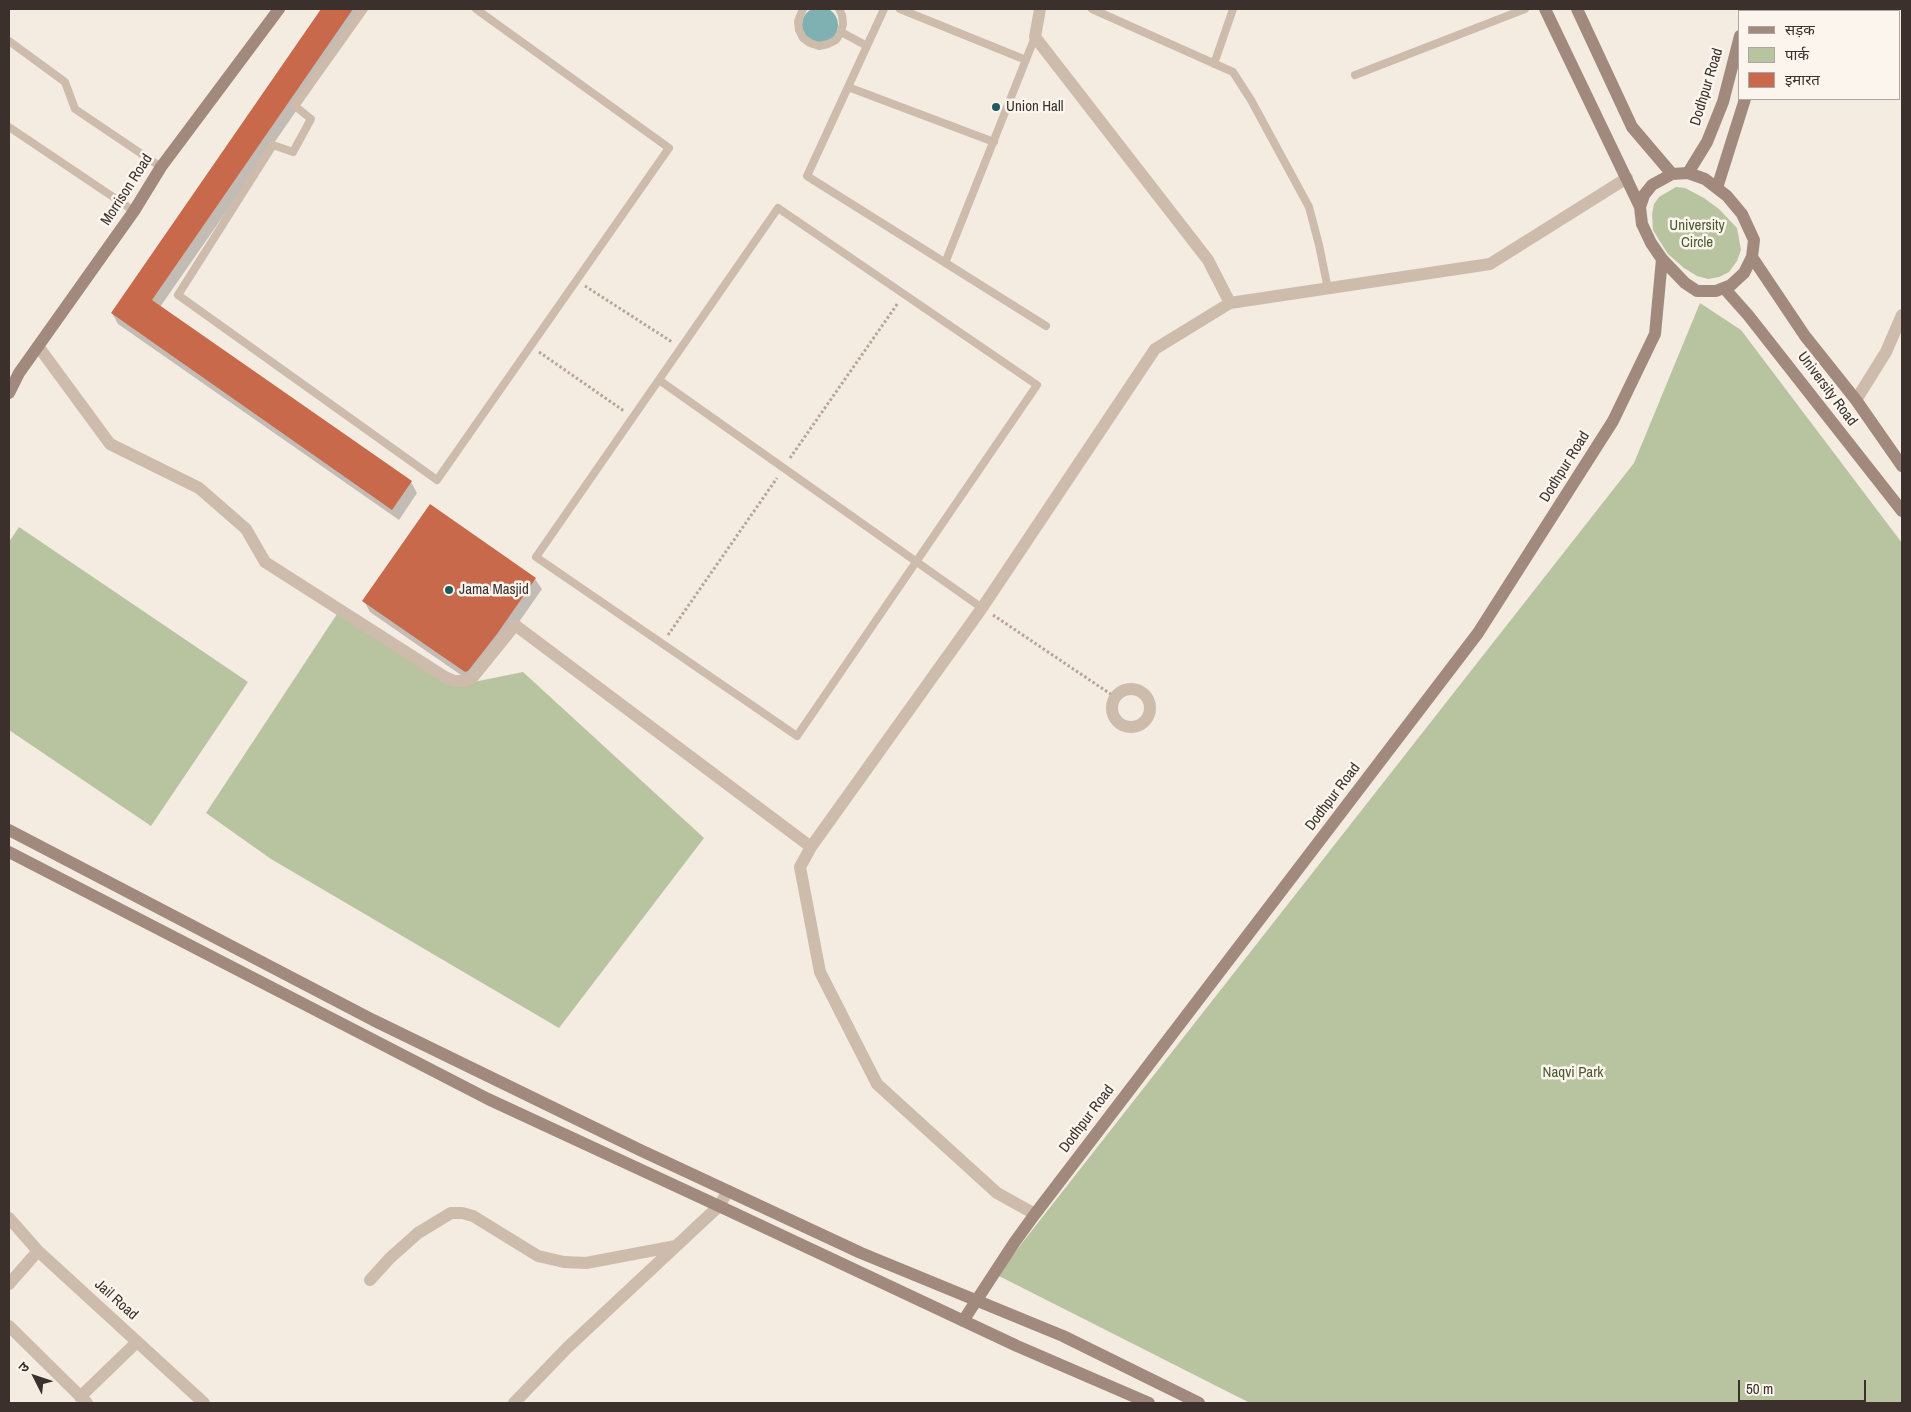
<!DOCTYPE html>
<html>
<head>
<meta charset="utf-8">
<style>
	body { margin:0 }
	#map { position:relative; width:1911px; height:1412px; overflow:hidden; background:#f4ebe1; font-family:"Archivo Narrow","Noto Sans Devanagari",sans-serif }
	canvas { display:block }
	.frame { position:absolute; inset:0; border:10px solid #3b302b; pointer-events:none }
	.legend { position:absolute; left:1738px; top:10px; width:162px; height:90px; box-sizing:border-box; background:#fbf5ee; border:1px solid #aea6a0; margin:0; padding:6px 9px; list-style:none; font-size:15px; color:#3b302b }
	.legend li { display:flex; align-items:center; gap:10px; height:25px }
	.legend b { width:25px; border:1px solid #aea6a0 }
	.north { position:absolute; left:10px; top:1352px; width:50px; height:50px; -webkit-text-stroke:4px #fbf5ee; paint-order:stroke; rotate:311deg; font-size:14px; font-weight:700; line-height:20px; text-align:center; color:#3b302b }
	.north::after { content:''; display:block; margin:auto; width:18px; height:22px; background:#3b302b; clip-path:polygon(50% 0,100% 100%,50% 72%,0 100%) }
	.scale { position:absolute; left:1738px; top:1380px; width:128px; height:22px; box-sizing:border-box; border:2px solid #3b302b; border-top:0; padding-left:6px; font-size:15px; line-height:18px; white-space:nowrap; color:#3b302b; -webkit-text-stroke:4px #fbf5ee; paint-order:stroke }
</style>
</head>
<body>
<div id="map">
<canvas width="1911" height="1412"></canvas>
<div class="frame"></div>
<ul class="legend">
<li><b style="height:6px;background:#a18a7d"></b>सड़क</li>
<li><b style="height:14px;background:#b8c4a0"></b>पार्क</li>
<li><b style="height:14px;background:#c8694b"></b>इमारत</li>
</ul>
<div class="north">उ</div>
<div class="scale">50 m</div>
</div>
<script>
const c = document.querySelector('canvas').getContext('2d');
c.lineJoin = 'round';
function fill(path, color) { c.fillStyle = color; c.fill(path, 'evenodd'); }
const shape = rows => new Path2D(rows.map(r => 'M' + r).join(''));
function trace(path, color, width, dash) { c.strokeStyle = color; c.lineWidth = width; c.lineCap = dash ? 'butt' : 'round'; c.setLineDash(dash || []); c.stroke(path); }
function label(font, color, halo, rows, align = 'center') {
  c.font = font + ' "Archivo Narrow",sans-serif'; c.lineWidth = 5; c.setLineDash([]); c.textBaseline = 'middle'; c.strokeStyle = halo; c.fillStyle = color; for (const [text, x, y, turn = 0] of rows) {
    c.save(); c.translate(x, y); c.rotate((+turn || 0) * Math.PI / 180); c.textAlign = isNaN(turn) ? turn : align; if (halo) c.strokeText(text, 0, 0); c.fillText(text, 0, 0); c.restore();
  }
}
const green = shape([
	[1676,187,1685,188,1704,198,1719,209,1737,228,1741,250,1737,261,1729,272,1719,277,1708,279,1697,276,1684,268,1668,254,1659,240,1653,230,1652,214,1654,204,1659,197],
	[1700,303,1741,330,1902,543,1902,1403,1250,1403,997,1275,1634,463],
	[19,527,248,682,151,826,9,730,9,542],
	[339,611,454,686,449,687,523,672,704,838,559,1028,271,859,206,813]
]);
const water = shape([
	'802 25a18 18 0 1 1 36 0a18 18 0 1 1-36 0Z'
]);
const shadow = shape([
	[323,9,367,9,160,307,411,482,417,493,399,520,118,324,112,313],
	[535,579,542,589,503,645,471,682,370,612,364,601]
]);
const building = shape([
	[321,9,353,9,152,300,412,481,392,510,111,313],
	[430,504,536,578,497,634,468,671,465,672,362,601]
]);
const path = shape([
	[585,286,672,342],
	[539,352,624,411],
	[790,458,898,303],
	[993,615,1115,697],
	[668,635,777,478]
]);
const lane = shape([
	[364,9,295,106,311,119,293,152,273,145,178,295,437,480,669,148,476,9],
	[803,9,798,21,799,30,803,38,810,43,819,46,828,44,836,40,841,32,843,24,842,15,839,9],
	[884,9,807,176,1046,326],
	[900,9,1026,60],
	[1092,9,1233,72,1251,100,1309,207,1319,245,1328,289],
	[841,32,867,46],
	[9,41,65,82,75,109,161,167],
	[1214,64,1233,9],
	[1355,75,1525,9],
	[848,87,994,142],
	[9,127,134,211],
	[778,208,1037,385,797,736,536,557,778,208],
	[945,263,1035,37],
	[659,380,982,608]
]);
const street = shape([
	[1040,9,1035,37,1208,260,1230,303],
	[38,346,110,444,199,488,246,529,265,562,445,677,454,681,465,681,473,677,515,625,811,847],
	[1856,400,1886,352,1902,315],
	'1112 708a19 19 0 1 1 38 0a19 19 0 1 1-38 0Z',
	[1035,1214,997,1193,877,1084,820,972,800,867,811,847,982,608,1155,349,1230,303,1490,264,1627,178],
	[9,1218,38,1251,204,1403],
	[370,1280,390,1258,418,1233,451,1213,462,1213,473,1216,538,1256,564,1262,586,1263,676,1246],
	[9,1284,38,1251],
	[9,1326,87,1403],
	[80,1397,137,1342],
	[514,1403,567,1348,719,1206,728,1191]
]);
const secondary = shape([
	[1545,9,1640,207],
	[1577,9,1632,127,1672,174],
	[1746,11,1747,9],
	[1768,11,1769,9],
	[1688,173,1705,179,1727,196,1742,214,1754,240,1752,257,1744,273,1731,285,1716,291,1697,291,1685,283,1662,259,1651,243,1642,224,1640,207,1644,195,1652,185,1672,174,1688,173],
	[1688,173,1707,142,1723,102,1740,36],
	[1717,188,1745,99],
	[1752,257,1805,336,1856,400,1902,466],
	[1724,288,1748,315,1902,511],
	[9,393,19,373,134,211,161,167,279,9],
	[9,830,373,1020,640,1150,861,1253,1063,1336,1199,1403],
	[9,852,488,1099,719,1206,1017,1346,1149,1403],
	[963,1321,1014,1243,1035,1214,1478,633,1613,421,1655,334,1662,259]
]);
const markers = [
	[996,107,5,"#1f5a5e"],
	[449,590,5,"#1f5a5e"]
];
const streetNames = [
	["Dodhpur Road",1707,87,-73],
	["Morrison Road",127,190,-57],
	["University Road",1827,389,53],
	["Dodhpur Road",1565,467,-58],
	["Dodhpur Road",1333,797,-53],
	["Dodhpur Road",1087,1119,-53],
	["Jail Road",116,1300,42]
];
const poiNames = [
	["Union Hall",1006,107],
	["Jama Masjid",459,590]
];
const parkNames = [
	["University",1697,226],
	["Circle",1697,243],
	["Naqvi Park",1573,1073]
];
fill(green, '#b8c4a0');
fill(water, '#7fb0b2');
fill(shadow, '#0003');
fill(building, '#c8694b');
trace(path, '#b9a596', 3, [2.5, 2.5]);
trace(lane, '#cdbbac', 8);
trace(street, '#cdbbac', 12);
trace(secondary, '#a18a7d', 12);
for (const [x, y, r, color] of markers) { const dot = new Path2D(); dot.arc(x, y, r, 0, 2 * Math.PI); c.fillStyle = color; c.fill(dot); trace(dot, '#fbf5ee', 2); }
label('15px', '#3b302b', '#fbf5ee', streetNames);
label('15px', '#3b302b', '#fbf5ee', poiNames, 'left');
label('15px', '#4a5a2e', '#fbf5ee', parkNames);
</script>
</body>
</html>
